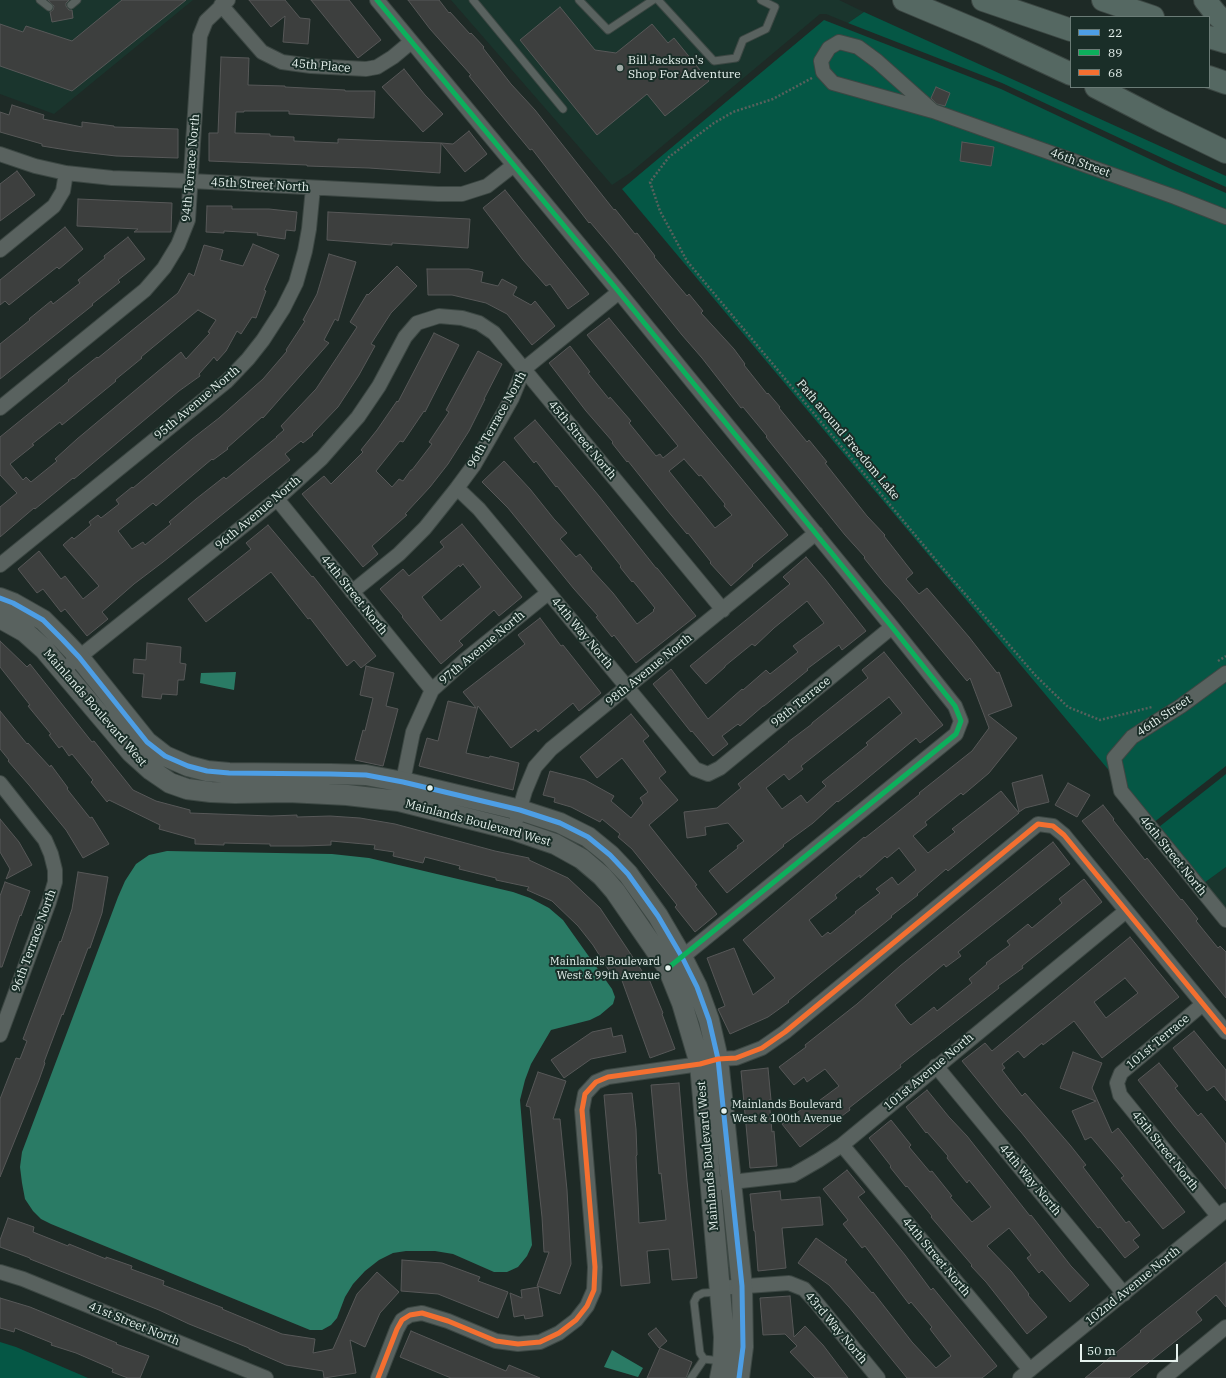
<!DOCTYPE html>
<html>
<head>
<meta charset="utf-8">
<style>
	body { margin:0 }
	#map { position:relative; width:1226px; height:1378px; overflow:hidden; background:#1e2a26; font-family:"IBM Plex Serif",serif }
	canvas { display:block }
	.legend { position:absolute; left:1070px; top:16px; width:140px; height:72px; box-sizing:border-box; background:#1a2e28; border:1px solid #6b7c77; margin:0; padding:5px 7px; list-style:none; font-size:12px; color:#e5f1ed }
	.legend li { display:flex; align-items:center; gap:8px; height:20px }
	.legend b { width:20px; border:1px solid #6b7c77 }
	.scale { position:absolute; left:1080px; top:1344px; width:98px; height:18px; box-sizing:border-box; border:2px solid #e5f1ed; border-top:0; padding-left:5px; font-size:12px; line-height:14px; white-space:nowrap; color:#e5f1ed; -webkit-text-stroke:3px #1a2e28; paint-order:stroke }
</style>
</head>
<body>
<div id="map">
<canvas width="1226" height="1378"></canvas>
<ul class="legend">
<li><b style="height:5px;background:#4d9ee5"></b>22</li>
<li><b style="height:5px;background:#0daf5c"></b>89</li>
<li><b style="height:5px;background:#f46f30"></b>68</li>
</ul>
<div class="scale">50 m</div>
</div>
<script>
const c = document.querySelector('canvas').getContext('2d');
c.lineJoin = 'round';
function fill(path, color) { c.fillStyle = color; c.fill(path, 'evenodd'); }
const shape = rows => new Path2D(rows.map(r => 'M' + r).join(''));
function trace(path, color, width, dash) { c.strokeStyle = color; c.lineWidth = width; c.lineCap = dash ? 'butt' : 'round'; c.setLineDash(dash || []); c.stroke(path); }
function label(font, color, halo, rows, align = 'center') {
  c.font = font + ' "IBM Plex Serif",serif'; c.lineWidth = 4; c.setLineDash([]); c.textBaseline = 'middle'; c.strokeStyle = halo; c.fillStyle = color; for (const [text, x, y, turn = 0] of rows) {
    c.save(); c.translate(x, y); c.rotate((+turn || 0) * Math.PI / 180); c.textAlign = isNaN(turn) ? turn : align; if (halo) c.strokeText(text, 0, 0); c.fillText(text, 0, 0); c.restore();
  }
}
const built = shape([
	[0,0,193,0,54,114,0,94],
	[451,0,839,0,864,12,848,23,826,14,820,14,630,173,612,185],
	[1226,867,1226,910,1204,883]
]);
const green = shape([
	[864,12,1226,176,1226,187,1175,164,1002,83,848,23],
	[824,20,1001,89,1173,170,1226,193,1226,766,1153,823,622,189],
	[1226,774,1226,867,1204,883,1159,827],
	[0,1342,16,1347,88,1378,0,1378]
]);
const water = shape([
	[236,672,234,690,200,683,201,673],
	[167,851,332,854,369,858,513,892,530,898,549,908,563,920,612,989,615,997,613,1004,600,1015,590,1020,551,1030,531,1064,525,1080,520,1100,532,1245,527,1256,518,1267,507,1272,494,1272,453,1254,435,1251,406,1251,393,1253,379,1260,365,1271,353,1284,345,1297,337,1318,331,1325,322,1330,310,1330,51,1224,41,1219,33,1211,25,1199,22,1183,20,1167,22,1152,118,897,125,881,136,864,149,855],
	[612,1350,643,1368,638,1377,604,1367]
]);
const building = shape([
	[48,0,69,0,66,3,66,6,69,10,72,10,73,18,52,22,50,12,53,10,54,6,48,0],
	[122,0,186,0,72,91,0,66,0,24,23,32,26,26,72,41,122,0],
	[249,0,285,0,300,18,310,19,308,44,283,42,285,16,271,27,249,0],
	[311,0,349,0,381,40,358,58,311,0],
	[408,0,439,0,449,13,450,12,470,34,471,33,484,47,483,48,511,84,535,110,614,210,615,209,635,234,637,233,655,256,654,257,687,296,689,294,703,311,701,313,734,349,745,364,744,365,767,394,768,393,780,407,779,408,807,442,809,440,827,462,825,463,867,516,885,535,884,536,913,573,906,579,919,594,927,588,969,637,997,673,999,672,1012,706,988,715,1017,738,989,773,963,795,961,793,925,822,927,825,913,836,928,853,955,832,952,829,1001,791,1019,813,948,871,946,869,917,894,918,895,891,916,892,917,816,978,788,1001,789,1002,768,1017,730,1034,718,1009,725,1006,707,958,734,948,753,995,775,978,743,940,864,837,865,838,894,815,920,794,919,793,972,751,989,728,970,678,967,681,899,599,885,584,864,558,865,557,845,535,766,437,767,436,743,407,741,408,702,358,682,335,612,248,590,222,589,223,532,149,530,150,469,76,471,75,430,29,408,0],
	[899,848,916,870,898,885,892,877,876,889,880,893,855,912,856,913,830,934,828,932,822,937,809,920,837,898,835,895,860,875,860,878,885,856,887,858,899,848],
	[560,7,595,50,616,53,652,24,668,43,674,38,709,81,665,116,647,94,597,135,520,40,560,7],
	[221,57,249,58,248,85,285,86,285,87,345,90,345,91,375,91,374,118,289,114,289,111,244,111,244,112,236,112,235,133,270,134,270,136,294,137,294,141,338,143,338,139,441,143,440,173,369,168,307,166,307,165,209,161,209,133,218,133,221,57],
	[404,69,425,95,443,114,423,132,382,87,404,69],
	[936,87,950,93,945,106,937,104,931,98,936,87],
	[12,105,44,115,43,119,82,127,82,122,114,126,114,127,178,129,178,158,116,156,73,151,42,146,42,144,0,132,0,112,9,115,12,105],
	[469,131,487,154,465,172,441,143,453,144,469,131],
	[962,142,994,147,991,166,960,161,962,142],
	[17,171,35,195,0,221,0,184,17,171],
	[505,190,589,294,568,309,550,284,546,286,523,260,483,208,505,190],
	[78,199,172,203,171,232,134,232,138,229,77,226,78,199],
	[207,206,232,206,232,209,269,209,297,212,295,231,286,230,285,239,257,235,258,233,224,231,224,233,206,232,207,206],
	[328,212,470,219,468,248,392,243,392,245,327,240,328,212],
	[65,227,83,249,59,269,57,267,9,305,5,301,0,305,0,280,65,227],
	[128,237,145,259,118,280,120,282,92,304,93,305,0,379,0,344,30,320,29,319,51,301,53,304,80,283,78,280,105,258,104,256,128,237],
	[253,244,279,255,264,290,266,291,256,318,252,317,241,334,237,331,226,351,217,361,214,357,199,374,200,376,179,391,74,479,73,478,35,509,34,508,0,537,0,507,17,493,0,475,0,437,69,381,68,380,97,357,98,358,178,293,189,273,194,276,204,245,223,250,220,260,243,266,253,244],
	[198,310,216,320,208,332,210,333,186,359,181,352,77,439,55,459,57,461,31,482,26,477,23,480,10,464,34,445,32,444,60,422,62,425,116,381,115,380,142,358,141,357,198,310],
	[329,254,356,262,338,321,335,319,324,340,329,343,263,418,262,417,227,448,228,449,213,460,212,459,156,506,153,503,118,531,132,549,143,542,145,545,171,524,169,522,196,499,224,477,226,479,277,437,276,437,284,430,281,426,316,389,357,327,350,322,367,294,368,295,397,266,417,286,391,313,371,344,375,346,359,375,338,407,312,434,313,435,303,443,301,441,285,454,290,460,163,562,134,584,102,612,108,619,87,636,65,609,61,612,43,589,37,593,18,569,39,551,61,579,65,576,83,599,99,586,63,545,72,537,74,539,91,525,89,522,98,515,101,518,119,504,116,500,132,487,133,488,192,439,219,418,263,379,287,351,286,350,305,321,303,320,317,294,329,254],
	[427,269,469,269,483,272,481,282,498,286,502,279,517,287,513,295,531,305,535,301,555,326,532,345,507,314,486,303,452,295,428,295,427,269],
	[609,318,788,535,752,565,753,566,731,586,710,563,711,562,688,533,687,534,667,510,628,461,627,462,612,443,613,442,586,411,549,363,570,346,590,372,588,373,609,399,610,397,631,421,629,423,656,456,660,454,663,458,678,446,587,335,609,318],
	[684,459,699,476,701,475,725,504,724,506,732,515,715,528,669,471,684,459],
	[434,333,459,345,425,412,424,411,403,442,400,441,376,471,392,487,399,479,403,481,411,470,412,470,432,444,429,442,449,412,446,410,478,351,502,364,484,399,485,399,469,431,448,464,430,487,405,514,407,515,372,546,378,554,363,567,302,494,324,476,331,484,363,452,361,450,377,430,397,401,398,402,434,333],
	[535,420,599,496,656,568,657,568,696,616,636,663,614,635,612,637,596,617,598,616,574,589,508,508,482,482,504,461,530,489,554,519,567,533,560,539,576,557,580,554,592,568,591,569,613,593,637,624,654,611,653,610,655,608,633,581,632,582,620,567,621,566,557,486,556,487,536,461,534,463,514,438,535,420],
	[462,524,522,597,499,616,494,610,459,641,463,645,441,664,402,617,403,616,380,589,403,569,409,576,444,547,440,542,462,524],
	[463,564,481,587,441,621,422,597,459,565,460,567,463,564],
	[268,525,312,577,313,576,376,656,361,668,354,660,347,666,310,618,308,619,271,572,206,622,188,599,251,549,246,543,268,525],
	[806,557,825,579,866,631,842,650,839,645,807,669,808,670,764,706,763,706,740,726,738,724,722,736,728,744,713,756,692,731,691,732,653,684,671,669,708,719,742,689,743,690,766,670,770,674,798,652,793,646,824,623,807,601,774,628,755,646,752,644,725,666,725,667,706,684,690,666,790,584,783,577,806,557],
	[540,618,561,646,563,645,601,693,579,711,573,703,538,732,536,729,511,748,478,706,466,753,489,758,490,756,519,763,513,790,419,766,427,738,438,741,448,701,476,708,463,692,525,644,518,635,540,618],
	[0,641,27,667,30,664,92,742,94,741,133,790,156,801,190,810,190,813,271,816,297,815,297,817,330,816,360,818,395,824,495,851,529,858,529,860,568,878,600,908,648,980,649,979,663,1013,662,1014,675,1049,650,1058,620,975,613,977,593,945,578,926,552,901,527,890,529,887,496,880,496,878,459,869,460,866,425,857,423,863,393,856,394,852,374,849,375,845,331,841,331,845,303,846,270,846,270,844,224,843,224,845,195,844,195,839,159,829,160,825,109,800,107,802,91,782,93,780,72,754,69,756,62,746,59,748,49,735,51,734,28,706,30,705,0,667,0,641],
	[147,643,181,647,180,663,186,664,184,680,178,680,177,695,162,694,161,699,142,697,144,674,133,673,134,659,146,660,147,643],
	[884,652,943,725,920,743,916,738,858,786,838,802,837,801,813,823,783,845,784,846,727,893,709,871,738,848,737,846,744,841,728,823,705,827,706,835,687,838,684,812,717,808,741,788,738,784,789,742,788,742,812,724,812,723,868,678,862,670,884,652],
	[889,697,902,713,866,743,868,745,822,782,826,786,807,803,801,795,782,809,766,788,784,774,789,780,803,769,801,766,889,697],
	[366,666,394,673,386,706,398,709,383,766,355,760,363,730,365,731,373,698,360,695,366,666],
	[0,711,27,744,28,743,50,767,51,765,68,788,67,789,90,818,92,817,109,844,83,858,66,830,29,785,8,761,9,760,0,749,0,711],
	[631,714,649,736,643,741,666,772,659,778,678,800,649,825,697,885,695,886,717,914,695,932,675,907,677,905,632,849,618,837,620,834,602,819,600,822,571,807,554,802,555,798,543,795,550,771,585,780,614,796,611,801,631,818,643,803,640,798,648,792,622,758,597,778,580,757,631,714],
	[1042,775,1049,802,1025,808,1019,812,1012,783,1042,775],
	[1068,783,1090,795,1077,817,1055,805,1068,783],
	[1103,805,1114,819,1113,820,1145,860,1147,858,1181,900,1182,899,1198,919,1196,921,1218,948,1220,946,1226,952,1226,998,1082,821,1103,805],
	[0,819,19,842,32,865,6,879,10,869,0,852,0,819],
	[1053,842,1070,864,958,952,961,956,946,967,944,964,895,1005,907,1021,911,1025,934,1007,937,1011,972,983,969,979,987,964,986,963,1010,945,1007,941,1028,924,1032,928,1062,903,1059,899,1084,879,1102,902,1022,966,1023,968,998,986,999,988,900,1065,901,1067,849,1108,850,1110,800,1147,782,1124,806,1106,808,1109,839,1086,825,1069,807,1082,804,1077,794,1085,779,1067,806,1047,805,1045,857,1004,900,966,1053,842],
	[78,872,108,877,102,913,90,948,88,948,63,1015,62,1014,44,1062,45,1063,39,1080,0,1177,0,1099,16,1058,20,1059,27,1041,23,1039,60,941,61,942,72,909,78,872],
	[5,882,30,891,21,916,20,915,2,967,0,967,0,896,5,882],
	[1130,937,1179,997,1102,1058,1074,1021,1043,1045,1042,1043,1024,1058,1018,1051,1002,1064,1005,1068,1002,1070,1022,1096,1025,1093,1070,1145,1086,1165,1083,1167,1126,1223,1129,1221,1140,1235,1133,1240,1139,1247,1125,1258,1100,1227,1098,1228,1021,1132,1001,1109,962,1061,985,1043,992,1051,1130,937],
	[1125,978,1138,993,1106,1018,1094,1002,1125,978],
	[611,1028,613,1037,622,1035,626,1052,591,1059,564,1078,551,1060,592,1032,611,1028],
	[1194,1031,1226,1070,1226,1101,1214,1086,1207,1091,1173,1048,1194,1031],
	[1073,1052,1102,1063,1092,1088,1112,1133,1118,1128,1185,1212,1163,1229,1121,1178,1124,1176,1091,1137,1085,1140,1072,1111,1096,1101,1060,1088,1073,1052],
	[1159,1063,1178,1086,1175,1088,1198,1116,1201,1113,1226,1144,1226,1189,1175,1127,1138,1080,1159,1063],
	[768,1068,771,1100,769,1100,772,1132,774,1131,777,1166,750,1168,741,1071,768,1068],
	[538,1072,566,1081,553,1119,560,1119,567,1190,571,1264,560,1294,537,1286,549,1252,544,1252,542,1217,530,1107,526,1106,538,1072],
	[679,1083,687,1181,697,1278,672,1280,669,1249,647,1251,650,1283,621,1286,604,1095,632,1093,636,1129,637,1155,636,1156,639,1223,666,1220,661,1173,659,1174,651,1085,679,1083],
	[927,1090,949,1117,967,1136,1030,1216,1031,1215,1071,1266,1089,1285,1070,1302,1042,1270,1039,1273,1027,1258,1031,1255,1009,1228,987,1246,1011,1271,1029,1294,1028,1295,1047,1317,1027,1334,986,1282,971,1266,972,1265,931,1217,932,1216,907,1186,906,1187,890,1167,891,1166,869,1138,891,1120,911,1145,909,1147,930,1172,932,1171,952,1196,950,1197,972,1222,991,1207,969,1180,967,1183,947,1158,948,1156,927,1132,926,1133,906,1107,927,1090],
	[847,1170,865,1192,858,1197,905,1255,931,1290,933,1288,997,1366,982,1378,907,1378,849,1307,829,1285,798,1263,816,1238,847,1260,845,1262,872,1293,873,1292,912,1342,936,1368,951,1356,930,1329,932,1327,911,1302,909,1304,865,1246,862,1248,843,1224,848,1220,823,1189,847,1170],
	[780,1191,781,1200,820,1197,823,1225,782,1228,786,1268,758,1271,755,1231,754,1231,750,1194,780,1191],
	[8,1218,34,1227,33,1232,68,1246,69,1244,106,1259,106,1257,132,1266,131,1269,164,1281,163,1285,223,1308,222,1309,282,1334,315,1339,313,1353,333,1349,357,1294,377,1272,399,1292,380,1313,365,1347,350,1340,356,1373,324,1378,323,1371,286,1365,249,1349,249,1348,189,1324,159,1310,30,1259,30,1258,0,1247,0,1240,8,1218],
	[402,1260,442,1263,480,1277,478,1281,508,1292,498,1318,438,1294,401,1291,402,1260],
	[1226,1262,1226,1307,1216,1295,1196,1312,1202,1320,1129,1378,1085,1378,1141,1332,1140,1331,1226,1262],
	[538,1287,543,1316,525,1319,524,1315,514,1317,510,1293,522,1298,521,1290,538,1287],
	[790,1296,794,1337,805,1326,823,1345,848,1378,815,1378,790,1352,797,1346,785,1334,763,1335,760,1298,790,1296],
	[0,1298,30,1307,117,1343,116,1344,149,1356,140,1378,128,1378,112,1372,113,1369,76,1353,51,1345,52,1343,15,1328,14,1332,0,1328,0,1298],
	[656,1328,667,1341,659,1348,648,1334,656,1328],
	[411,1331,506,1371,509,1365,540,1378,451,1378,400,1357,411,1331],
	[660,1348,692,1362,686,1378,647,1378,660,1348]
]);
const path = shape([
	[812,78,773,99,733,112,714,123,669,157,650,182,660,211,687,261,941,566,1036,676,1068,707,1100,720,1152,707],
	[1218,661,1226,656]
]);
const lane = shape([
	[40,0,49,7],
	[473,0,563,109],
	[579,0,608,30,653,0],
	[658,0,714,61,736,58,743,40,766,29,775,7,761,0],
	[71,5,77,0],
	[719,1292,703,1293,697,1296,694,1302,700,1353,704,1359,721,1361],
	[691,1378,704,1359]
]);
const street = shape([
	[377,0,619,292,892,627,955,706,961,721,956,734,675,963],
	[221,5,262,52,282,62,311,66,366,69,377,67,393,57,411,42],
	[933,111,877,61,858,47,839,42,829,48,821,61,823,72,833,83,933,111,1175,197,1226,217],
	[0,154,35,166,66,173,112,178,191,181,438,194,462,194,487,186,514,165],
	[0,250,54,206,63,191,66,173],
	[0,408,145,290,164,268,178,245,188,220,200,36,206,21,228,0],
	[457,488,479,509,695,769,708,774,720,768,892,627],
	[277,499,432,690],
	[0,565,227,381,248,359,263,340,283,309,296,283,305,251,309,229,313,188],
	[352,592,399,554,425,528,457,488,474,465,489,439,512,398,524,369,619,292],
	[63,670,277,499,322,458,358,417,379,386,405,337,417,323,439,316,462,318,479,323,494,333,723,610],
	[1226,673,1181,706,1132,737,1114,758,1121,791,1226,920],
	[0,783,45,840,51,854,55,870,55,882,49,902,0,1035],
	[401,791,413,732,432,690,465,660,548,593],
	[517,818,525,791,535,767,551,749,816,533],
	[1203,1004,1121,1073,1117,1083,1120,1095,1218,1216],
	[936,1066,1124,1294],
	[842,1145,1030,1370],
	[723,1183,793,1175,819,1160,842,1145,1126,911],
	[0,1272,23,1279,266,1378],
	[719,1288,789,1283,804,1289,815,1301,878,1378],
	[378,1378,397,1329,402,1320,410,1315,422,1313,448,1321,496,1341,518,1344,540,1342,559,1333,576,1320,587,1306,594,1290,595,1267,582,1110,585,1094,596,1082,608,1077,700,1064,718,1059,736,1058,762,1048,785,1032,1038,824,1053,826,1064,835,1226,1032],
	[1020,1378,1226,1210],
	[1164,1378,1226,1327]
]);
const secondary = shape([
	[0,598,13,603,43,620,62,639,79,657,147,742,165,756,188,766,207,771,229,773,331,774,366,775,403,782,520,810,560,823,588,837,610,855,628,874,658,916,682,957,697,987,709,1020,718,1059,742,1286,743,1347,739,1378],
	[0,618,25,632,44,649,131,752,151,770,170,783,187,789,211,792,235,793,288,792,347,795,399,801,514,830,555,844,582,859,602,876,615,891,668,968,682,1003,700,1064,724,1337,723,1363,720,1378]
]);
const highway = shape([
	[904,0,985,34,1071,74],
	[983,0,1071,30],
	[1103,0,1153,17],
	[1205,0,1216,14,1226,23],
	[1209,37,1226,42],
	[1209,77,1226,83],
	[1096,87,1162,121,1226,152]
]);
const bus1 = shape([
	[0,598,13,603,43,620,62,639,79,657,147,742,165,756,188,766,207,771,229,773,331,774,366,775,403,782,520,810,560,823,588,837,610,855,628,874,658,916,682,957,697,987,709,1020,718,1059,742,1286,743,1347,739,1378]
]);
const bus2 = shape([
	[377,0,619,292,892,627,955,706,961,721,956,734,668,968]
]);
const bus3 = shape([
	[378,1378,397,1329,402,1320,410,1315,422,1313,448,1321,496,1341,518,1344,540,1342,559,1333,576,1320,587,1306,594,1290,595,1267,582,1110,585,1094,596,1082,608,1077,700,1064,718,1059,736,1058,762,1048,785,1032,1038,824,1053,826,1064,835,1226,1032]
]);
const markers = [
	[620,68,4,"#9faba7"],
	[430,788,3.5,"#e5f1ed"],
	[668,968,3.5,"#e5f1ed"],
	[724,1111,3.5,"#e5f1ed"]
];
const busNames = [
	["Mainlands Boulevard",660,962],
	["West & 99th Avenue",660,976],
	["Mainlands Boulevard",732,1105,"left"],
	["West & 100th Avenue",732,1119,"left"]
];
const poiNames = [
	["Bill Jackson's",628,61],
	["Shop For Adventure",628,75]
];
const streetNames = [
	["45th Place",321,66,5],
	["46th Street",1080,163,20],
	["94th Terrace North",191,168,-85],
	["45th Street North",260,185,3],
	["95th Avenue North",197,403,-40],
	["96th Terrace North",497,420,-61],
	["45th Street North",582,440,50],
	["Path around Freedom Lake",848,440,50],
	["96th Avenue North",258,513,-40],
	["44th Street North",354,595,51],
	["44th Way North",582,633,50],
	["97th Avenue North",482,648,-40],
	["98th Avenue North",649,670,-39],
	["98th Terrace",801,702,-39],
	["Mainlands Boulevard West",95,708,49],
	["46th Street",1164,716,-34],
	["Mainlands Boulevard West",478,823,15],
	["46th Street North",1173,856,51],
	["96th Terrace North",34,941,-70],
	["101st Terrace",1158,1042,-40],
	["101st Avenue North",929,1072,-40],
	["45th Street North",1165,1151,51],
	["Mainlands Boulevard West",708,1156,-95],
	["44th Way North",1030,1180,50],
	["44th Street North",936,1257,50],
	["102nd Avenue North",1133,1286,-39],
	["41st Street North",134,1324,22],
	["43rd Way North",836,1328,50]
];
fill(built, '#1a352d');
fill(green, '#055745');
fill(water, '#2a7b65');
fill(building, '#3d3f3e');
trace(building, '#575858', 1);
trace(lane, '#3c4743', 9);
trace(street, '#3c4743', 16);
trace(secondary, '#3c4743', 22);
trace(highway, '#3c4743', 24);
trace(path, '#58615d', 2.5, [2, 2]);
trace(lane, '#59625f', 7);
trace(street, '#59625f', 14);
trace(secondary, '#59625f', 20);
trace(highway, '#556862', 22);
trace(bus1, '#4d9ee5', 5);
trace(bus2, '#0daf5c', 5);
trace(bus3, '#f46f30', 5);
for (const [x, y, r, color] of markers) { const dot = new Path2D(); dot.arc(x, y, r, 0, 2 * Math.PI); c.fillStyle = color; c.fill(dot); trace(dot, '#1a2e28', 1.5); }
label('11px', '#e5f1ed', '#1a2e28', busNames, 'right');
label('12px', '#e5f1ed', '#1a2e28', poiNames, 'left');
label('12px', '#e5f1ed', '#1a2e28', streetNames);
</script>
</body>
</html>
